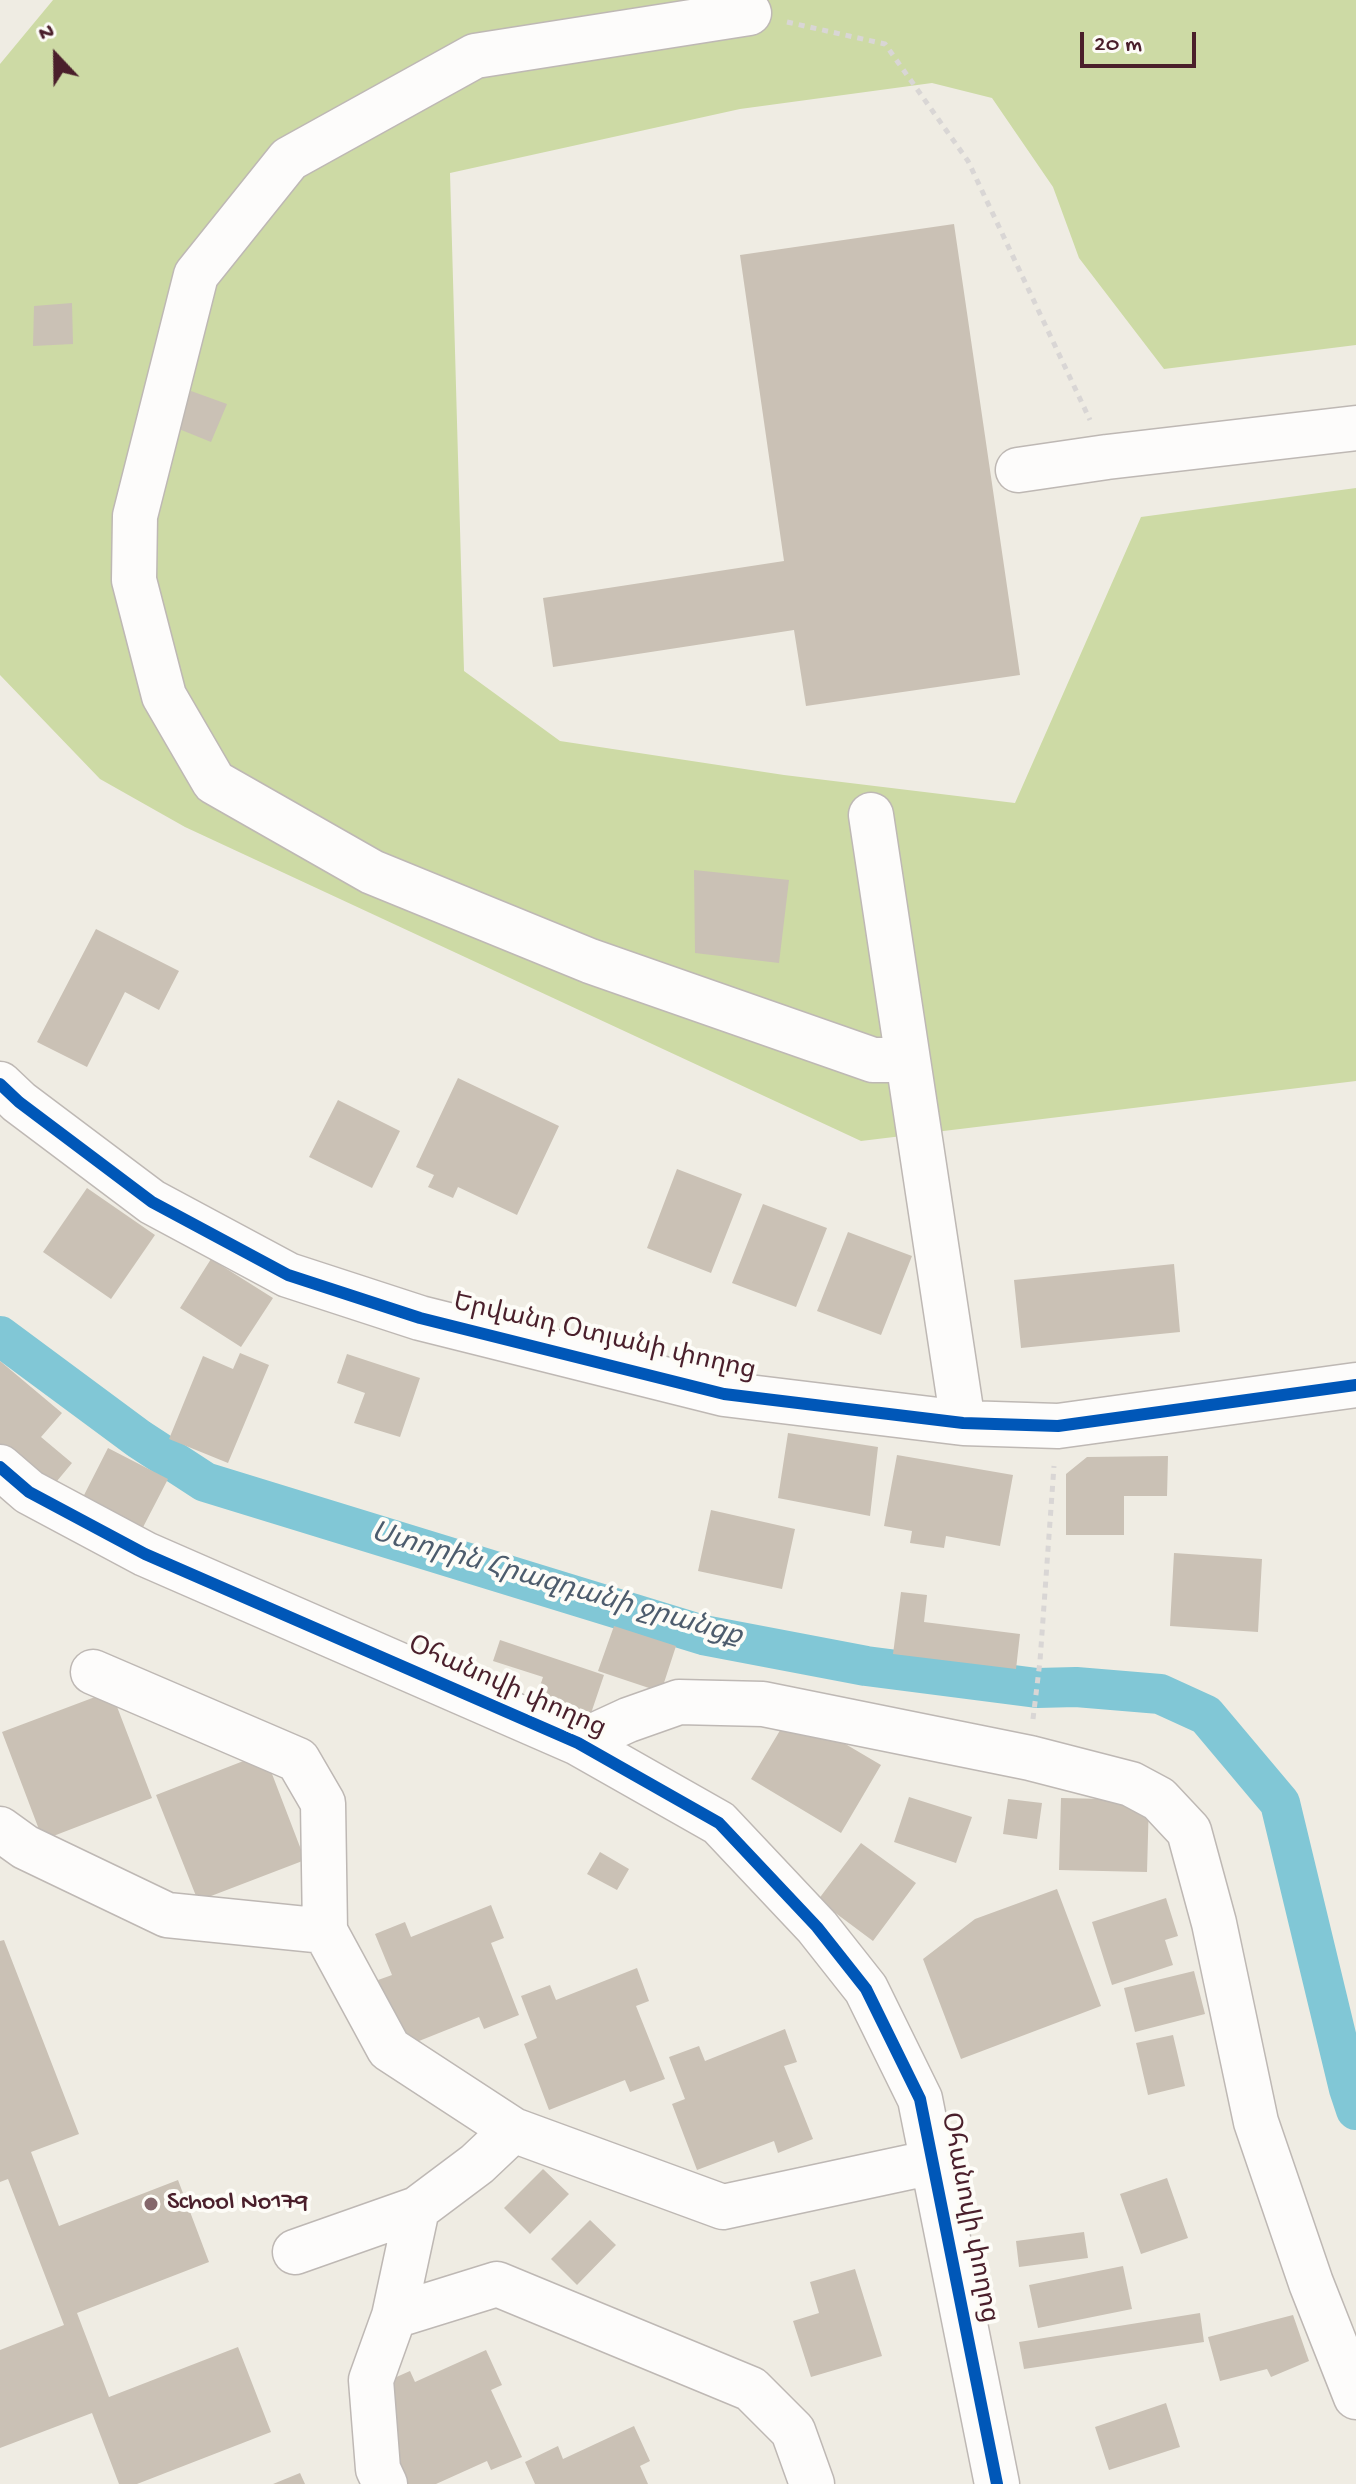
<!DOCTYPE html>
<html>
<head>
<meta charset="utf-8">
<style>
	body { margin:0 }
	#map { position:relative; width:1356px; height:2484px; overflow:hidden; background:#efece3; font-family:"Gochi Hand",sans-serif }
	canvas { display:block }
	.north { position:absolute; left:16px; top:16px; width:80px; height:80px; -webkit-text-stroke:6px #fdfcf7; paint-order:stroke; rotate:338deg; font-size:22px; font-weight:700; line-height:32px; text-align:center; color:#4a1f2b }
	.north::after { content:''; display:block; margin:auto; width:28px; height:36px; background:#4a1f2b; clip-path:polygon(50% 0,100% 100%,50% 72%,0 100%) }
	.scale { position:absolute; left:1080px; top:32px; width:116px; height:36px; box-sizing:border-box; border:4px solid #4a1f2b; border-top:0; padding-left:10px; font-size:24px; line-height:28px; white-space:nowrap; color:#4a1f2b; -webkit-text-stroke:6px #fdfcf7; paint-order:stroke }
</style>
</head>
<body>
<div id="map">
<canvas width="1356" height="2484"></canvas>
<div class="north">N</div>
<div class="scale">20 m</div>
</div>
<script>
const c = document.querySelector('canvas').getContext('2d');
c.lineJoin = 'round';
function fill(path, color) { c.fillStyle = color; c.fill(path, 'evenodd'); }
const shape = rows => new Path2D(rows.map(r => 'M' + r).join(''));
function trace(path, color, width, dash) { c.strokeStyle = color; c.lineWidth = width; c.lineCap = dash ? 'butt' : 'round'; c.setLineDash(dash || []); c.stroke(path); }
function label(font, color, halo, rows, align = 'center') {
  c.font = font + ' "Gochi Hand","Noto Sans Armenian",sans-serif'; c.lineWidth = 8; c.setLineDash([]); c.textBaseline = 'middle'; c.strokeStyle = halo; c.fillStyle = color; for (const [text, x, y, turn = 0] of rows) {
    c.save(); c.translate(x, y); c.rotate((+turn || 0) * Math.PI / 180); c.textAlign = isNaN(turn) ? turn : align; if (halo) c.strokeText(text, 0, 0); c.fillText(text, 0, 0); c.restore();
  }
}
const green = shape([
	[53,0,1356,0,1356,345,1164,369,1079,258,1053,187,992,98,932,83,740,109,450,173,464,671,560,741,784,775,1015,803,1141,517,1356,488,1356,1081,861,1141,185,827,100,779,0,675,0,64]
]);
const canal = shape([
	[0,1336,139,1439,205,1482,703,1635,866,1666,1037,1688,1076,1687,1160,1694,1206,1715,1280,1803,1349,2089,1356,2110]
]);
const building = shape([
	[954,224,1020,675,806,706,794,630,553,667,543,598,784,561,740,255],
	[72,303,73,344,33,346,34,306],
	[191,391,227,404,211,442,174,427],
	[694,870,789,880,779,963,695,953],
	[96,929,179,971,159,1010,125,992,87,1067,37,1042],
	[458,1078,559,1126,517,1215,458,1187,453,1198,428,1187,434,1175,416,1167],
	[338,1100,400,1131,372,1188,309,1157],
	[677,1169,742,1194,711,1273,647,1248],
	[87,1188,155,1235,111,1299,43,1252],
	[763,1204,827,1228,796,1307,732,1283],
	[848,1232,912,1256,881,1335,817,1311],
	[211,1259,273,1298,241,1347,180,1308],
	[1174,1264,1180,1332,1021,1348,1014,1280],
	[240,1353,269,1365,228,1463,169,1439,203,1356,233,1369],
	[347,1354,420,1378,400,1437,354,1423,365,1393,337,1383],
	[0,1361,62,1413,41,1437,72,1463,52,1487,0,1444],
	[788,1433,878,1447,870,1516,778,1498],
	[108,1448,168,1479,140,1533,80,1503],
	[897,1455,1013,1475,1000,1546,946,1536,944,1548,910,1543,912,1531,884,1526],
	[1168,1456,1167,1496,1124,1496,1124,1535,1066,1535,1066,1474,1087,1457],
	[711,1510,795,1529,782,1589,698,1571],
	[1174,1553,1262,1559,1258,1632,1170,1626],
	[901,1592,927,1595,924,1622,1020,1634,1016,1669,893,1654],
	[614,1626,676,1646,661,1692,598,1671],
	[500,1640,604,1675,585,1731,531,1713,543,1677,493,1661],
	[111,1691,152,1798,43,1840,2,1732],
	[791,1712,881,1765,841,1833,751,1779],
	[264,1753,305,1860,198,1901,156,1795],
	[909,1797,972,1817,956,1863,894,1842],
	[1061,1798,1149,1800,1147,1872,1059,1870],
	[1008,1799,1042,1803,1037,1839,1003,1834],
	[861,1843,916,1883,873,1941,818,1900],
	[600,1852,629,1869,617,1890,587,1874],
	[1057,1889,1101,2006,961,2059,923,1959,975,1919],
	[1166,1898,1178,1936,1165,1940,1173,1965,1112,1985,1092,1922],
	[491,1905,504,1938,491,1943,519,2015,484,2029,479,2017,404,2047,378,1980,392,1975,375,1934,405,1922,411,1937],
	[4,1940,79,2134,31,2152,59,2226,178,2180,209,2262,77,2313,109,2397,238,2347,271,2432,137,2484,119,2484,92,2413,0,2448,0,2350,64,2325,8,2179,0,2182,0,1941],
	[637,1968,649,2001,636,2006,665,2079,630,2092,625,2080,549,2110,524,2044,537,2038,521,1996,550,1985,556,2000],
	[1194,1971,1205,2014,1135,2032,1124,1988],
	[785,2029,797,2062,784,2066,813,2139,778,2153,774,2141,697,2170,672,2104,685,2099,669,2057,699,2046,705,2061],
	[1173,2035,1185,2086,1148,2095,1136,2043],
	[543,2169,569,2194,530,2234,504,2208],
	[1167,2178,1188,2238,1141,2254,1120,2194],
	[590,2220,616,2245,577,2285,551,2259],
	[1084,2232,1088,2258,1019,2267,1016,2241],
	[1123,2266,1132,2309,1038,2328,1029,2285],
	[855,2269,882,2356,811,2377,793,2321,819,2313,810,2282],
	[1200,2313,1204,2342,1024,2369,1019,2342],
	[1293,2315,1309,2361,1271,2377,1267,2369,1220,2381,1208,2337],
	[486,2350,502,2385,491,2390,522,2457,491,2470,487,2461,436,2484,407,2484,383,2432,376,2386,410,2371,415,2382],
	[1166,2403,1180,2447,1109,2470,1095,2427],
	[634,2426,650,2461,640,2466,648,2484,535,2484,525,2462,558,2446,563,2459],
	[300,2473,305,2484,273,2484]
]);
const path = shape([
	[787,22,885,44,968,161,1090,420],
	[1033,1719,1040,1661,1054,1466]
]);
const minor = shape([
	[749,13,475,56,289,159,196,275,135,516,134,580,164,696,214,782,372,872,590,961,873,1060,908,1060,963,1423],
	[1018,470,1107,457,1356,428],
	[871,815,908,1060],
	[0,1084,19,1102,152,1202,288,1275,420,1318,724,1394,963,1423,1058,1426,1356,1385],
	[0,1467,29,1492,145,1554,578,1743,719,1823,817,1927,866,1989,920,2099,997,2484],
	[93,1672,298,1760,323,1803,325,1931],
	[578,1743,628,1720,679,1702,763,1704,1030,1758,1131,1784,1159,1799,1189,1831,1214,1923,1256,2122,1311,2283,1356,2397],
	[0,1829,25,1847,167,1915,325,1931,389,2049,513,2130,723,2207,933,2162],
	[295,2252,417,2209,477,2164,513,2130],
	[394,2316,497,2284,751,2389,793,2431,812,2484],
	[385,2484,378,2469,371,2380,394,2316,417,2209]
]);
const cycleway = shape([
	[0,1084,19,1102,152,1202,288,1275,420,1318,724,1394,963,1423,1058,1426,1356,1385],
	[0,1467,29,1492,145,1554,578,1743,719,1823,817,1927,866,1989,920,2099,997,2484]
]);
const markers = [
	[151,2204,8,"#84676b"]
];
const streetNames = [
	["Երվանդ Օտյանի փողոց",604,1339,13],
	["Օհանովի փողոց",506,1689,24],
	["Օհանովի փողոց",967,2218,79]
];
const poiNames = [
	["School No179",167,2204]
];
const waterNames = [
	["Ստորին Հրազդանի ջրանցք",556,1587,16]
];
fill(green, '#cddaa5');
trace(canal, '#81c7d6', 40);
fill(building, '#cac1b5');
trace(minor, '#beb8b4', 47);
trace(path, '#d9d6d5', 5, [6, 6]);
trace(minor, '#fdfcfb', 44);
trace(cycleway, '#0057b8', 12);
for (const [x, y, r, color] of markers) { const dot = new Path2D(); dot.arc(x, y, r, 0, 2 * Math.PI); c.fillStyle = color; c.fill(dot); trace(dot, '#fdfcf7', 3); }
label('26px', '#4a1f2b', '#fdfcf7', streetNames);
label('26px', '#4a1f2b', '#fdfcf7', poiNames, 'left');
label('italic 28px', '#4d5c6d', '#fdfcf7', waterNames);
</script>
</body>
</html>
